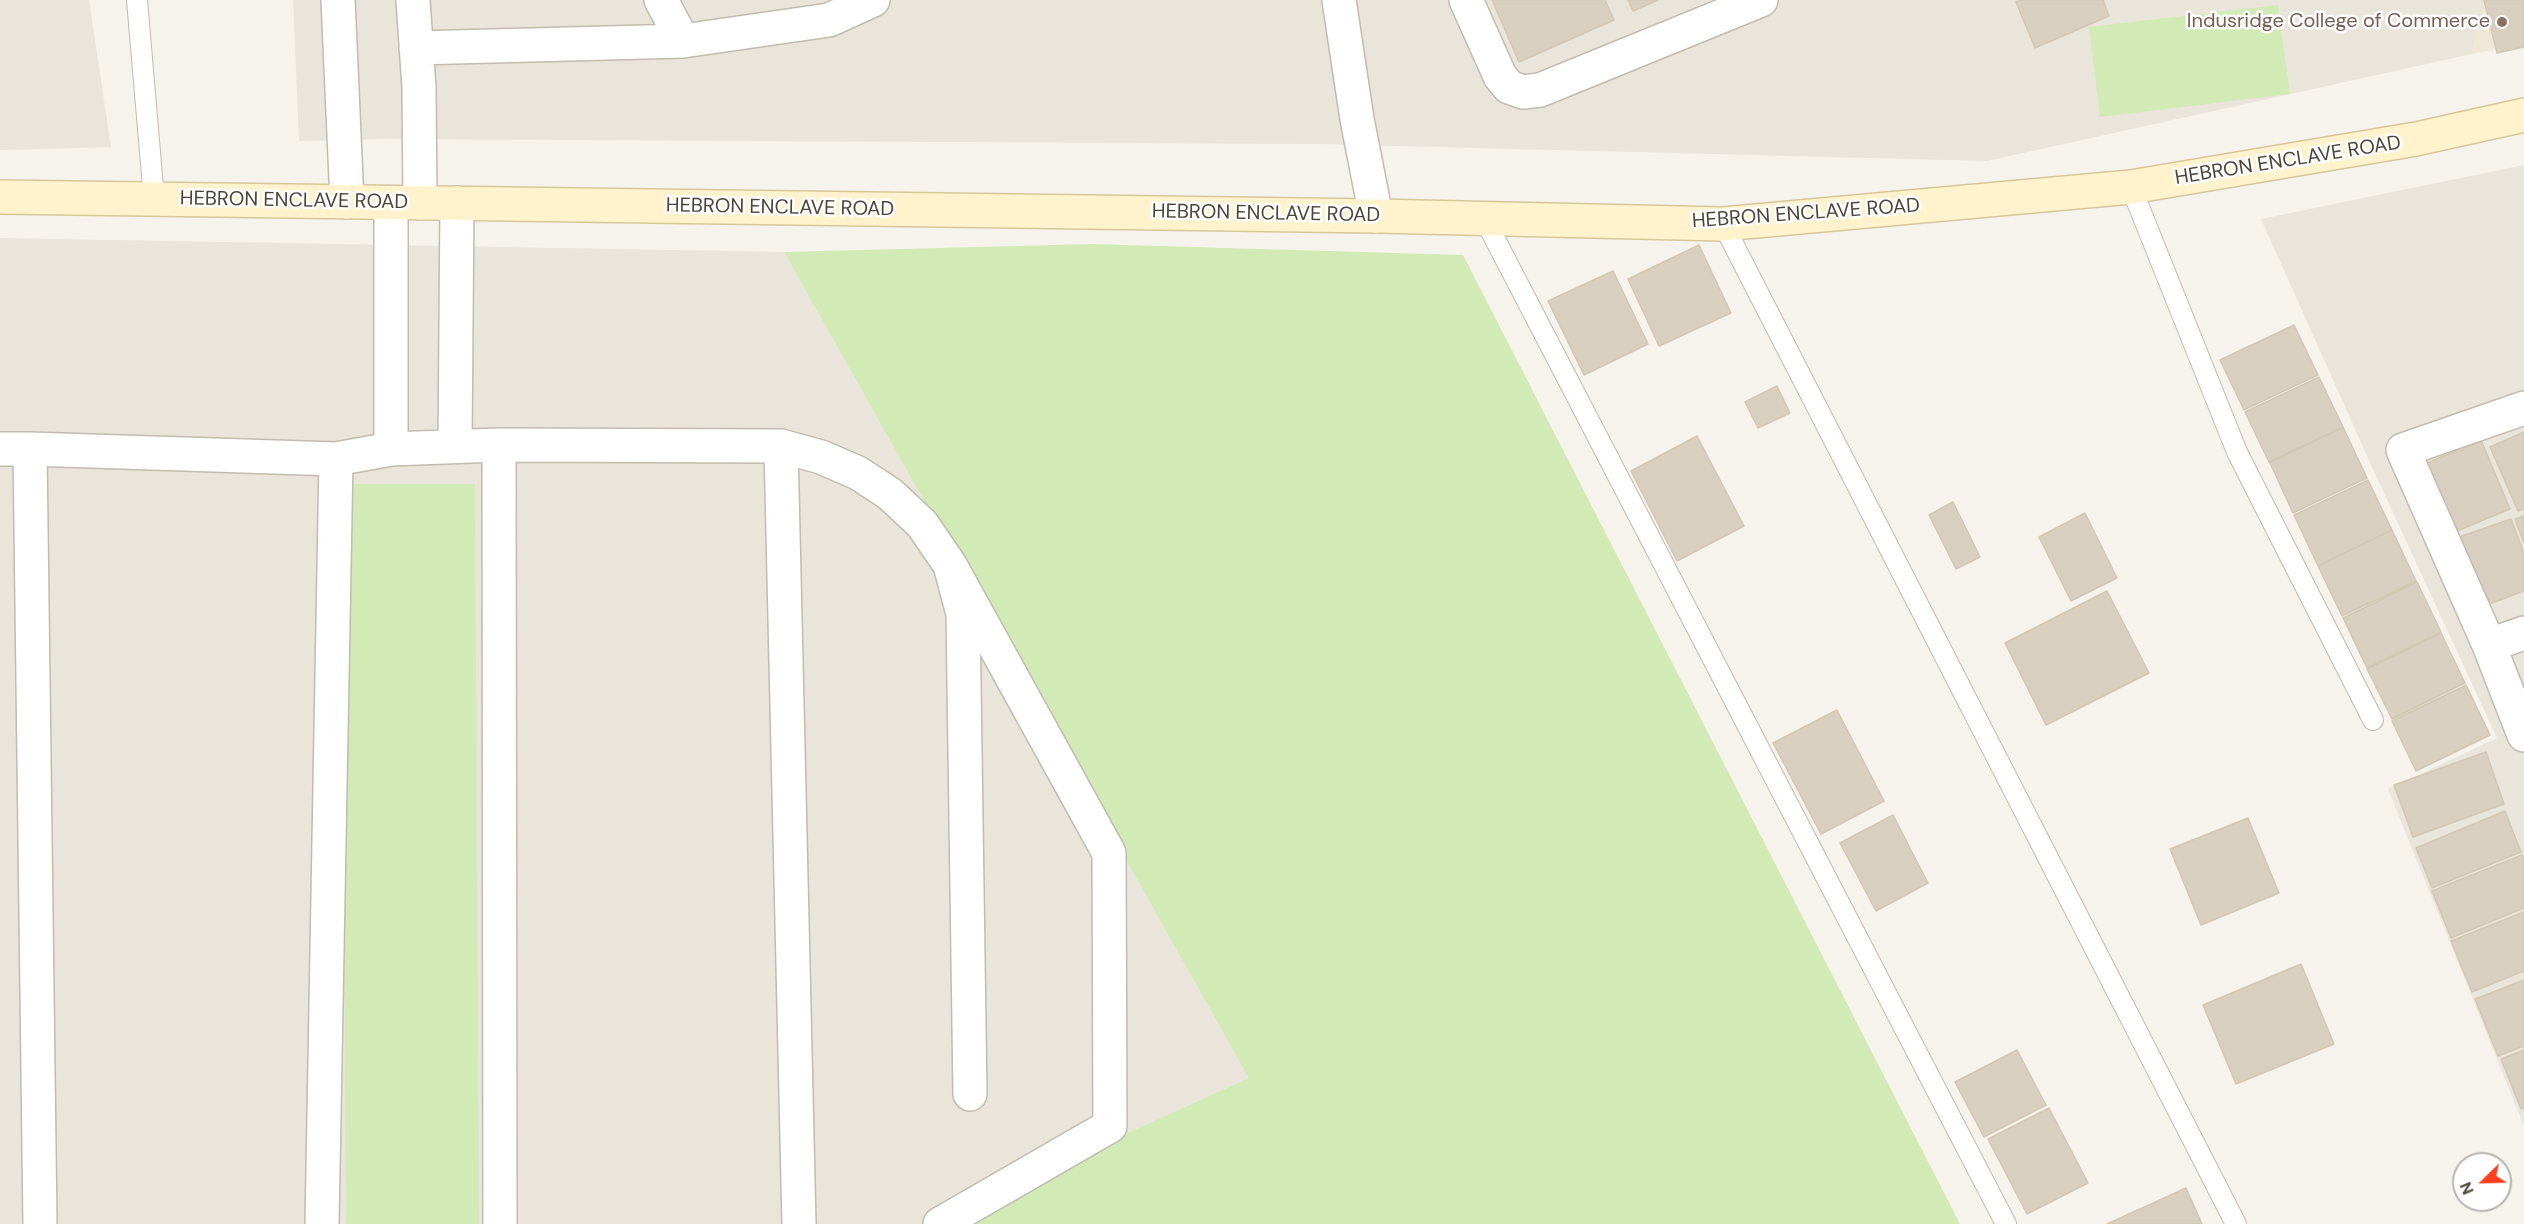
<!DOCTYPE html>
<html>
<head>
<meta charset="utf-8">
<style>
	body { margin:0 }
	#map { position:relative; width:2524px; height:1224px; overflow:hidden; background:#f6f3ec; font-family:"DM Sans",sans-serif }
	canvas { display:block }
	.north { position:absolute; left:2452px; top:1152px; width:60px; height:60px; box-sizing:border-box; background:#fff; border:2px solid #b7b4b0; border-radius:50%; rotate:247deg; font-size:16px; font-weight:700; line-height:24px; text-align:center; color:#4b4439 }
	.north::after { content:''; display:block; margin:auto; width:21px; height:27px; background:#fc3f1d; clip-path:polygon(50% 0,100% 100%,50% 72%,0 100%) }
</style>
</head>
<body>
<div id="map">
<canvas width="2524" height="1224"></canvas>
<div class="north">N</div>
</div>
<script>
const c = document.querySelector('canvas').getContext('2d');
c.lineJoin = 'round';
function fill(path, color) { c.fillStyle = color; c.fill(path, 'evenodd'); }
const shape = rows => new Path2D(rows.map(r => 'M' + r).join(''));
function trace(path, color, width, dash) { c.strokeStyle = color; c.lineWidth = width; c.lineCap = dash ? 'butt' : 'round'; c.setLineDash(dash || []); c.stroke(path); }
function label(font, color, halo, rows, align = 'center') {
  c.font = font + ' "DM Sans",sans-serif'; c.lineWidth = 5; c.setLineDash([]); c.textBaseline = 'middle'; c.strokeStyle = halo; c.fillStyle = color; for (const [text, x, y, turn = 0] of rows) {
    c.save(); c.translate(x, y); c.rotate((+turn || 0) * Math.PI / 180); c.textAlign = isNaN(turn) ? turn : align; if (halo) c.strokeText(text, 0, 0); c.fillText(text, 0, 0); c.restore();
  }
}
const residential = shape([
	[0,0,89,0,111,147,0,150],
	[293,0,2486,0,2472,54,1987,161,1319,144,389,139,299,141],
	[2524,165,2524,1126,2388,789,2497,738,2372,467,2261,219],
	[0,238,784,252,1250,1078,927,1224,0,1224]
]);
const education = shape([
	[2486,0,2524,43,2472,54]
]);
const green = shape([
	[2278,5,2290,94,2100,117,2089,27],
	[1092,244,1463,255,1960,1224,927,1224,1249,1078,784,252],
	[341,484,475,484,479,1224,346,1224]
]);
const building = shape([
	[1492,0,1605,0,1614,20,1519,62,1492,0],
	[1628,0,1658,0,1633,11,1628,0],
	[2021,0,2103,0,2109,16,2035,48,2016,2,2021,0],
	[2484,0,2524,0,2524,47,2497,53,2484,0],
	[1699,245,1731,313,1659,346,1628,279,1699,245],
	[1613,271,1648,344,1584,375,1548,301,1613,271],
	[2294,325,2318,375,2244,410,2220,360,2294,325],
	[2319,377,2343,427,2269,462,2245,412,2319,377],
	[1777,386,1790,413,1758,428,1745,402,1777,386],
	[2343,427,2367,478,2293,513,2270,463,2343,427],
	[2524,432,2524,509,2518,511,2490,447,2524,432],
	[1697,436,1744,526,1677,561,1631,471,1697,436],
	[2481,440,2510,509,2447,535,2418,467,2481,440],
	[2368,480,2392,530,2318,566,2294,515,2368,480],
	[1953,502,1980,557,1956,569,1929,515,1953,502],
	[2085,513,2117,578,2071,601,2039,537,2085,513],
	[2524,516,2524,543,2515,519,2524,516],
	[2511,519,2524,553,2524,591,2484,606,2459,537,2511,519],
	[2392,530,2416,581,2342,616,2318,566,2392,530],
	[2417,582,2441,632,2367,668,2343,618,2417,582],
	[2107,591,2149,673,2046,725,2005,643,2107,591],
	[2441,633,2465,683,2392,719,2367,669,2441,633],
	[2466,685,2490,735,2416,771,2392,721,2466,685],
	[1837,710,1884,801,1821,834,1773,743,1837,710],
	[2486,752,2504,804,2413,837,2394,785,2486,752],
	[2505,811,2521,852,2432,888,2416,848,2505,811],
	[1893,815,1928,883,1876,911,1840,843,1893,815],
	[2248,818,2279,893,2201,925,2170,849,2248,818],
	[2522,855,2524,861,2524,908,2451,938,2432,891,2522,855],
	[2524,912,2524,971,2472,992,2451,941,2524,912],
	[2301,964,2334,1044,2236,1084,2203,1005,2301,964],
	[2524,980,2524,1046,2498,1056,2475,999,2524,980],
	[2017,1050,2046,1105,1984,1137,1955,1082,2017,1050],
	[2524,1050,2524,1108,2521,1109,2501,1059,2524,1050],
	[2049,1108,2088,1183,2027,1214,1988,1139,2049,1108],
	[2186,1188,2202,1224,2107,1224,2186,1188]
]);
const lane = shape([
	[137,0,154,199],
	[2131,187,2237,452,2373,720],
	[1485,220,2006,1224],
	[1723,224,2236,1224]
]);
const street = shape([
	[338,0,347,202],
	[413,0,419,88,420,203],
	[661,0,683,41],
	[1339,0,1357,119,1376,216],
	[1466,0,1500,76,1509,87,1523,92,1540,90,1761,0],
	[416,48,683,41,829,20,873,0],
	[391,203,391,449],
	[455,445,457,203],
	[499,445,500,1224],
	[781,446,821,457,858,473,890,494,922,524,950,565,963,614,970,1094],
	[0,449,30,449],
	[2524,633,2489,645,2524,735],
	[2489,645,2403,450,2524,408],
	[40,1224,30,449,336,459,391,449,499,445,781,446,799,1224],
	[322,1224,336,459],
	[940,1224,1110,1126,1109,853,950,565]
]);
const secondary = shape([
	[0,197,1376,216,1723,224,2131,187,2416,139,2524,115]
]);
const markers = [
	[2502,22,6,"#8d6e63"]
];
const educationNames = [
	["Indusridge College of Commerce",2490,22]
];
const streetNames = [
	["HEBRON ENCLAVE ROAD",2288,161,-9],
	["HEBRON ENCLAVE ROAD",294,201,1],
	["HEBRON ENCLAVE ROAD",780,208,1],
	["HEBRON ENCLAVE ROAD",1266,214,1],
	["HEBRON ENCLAVE ROAD",1806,214,-4]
];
fill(residential, '#eae5da');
fill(education, '#efe8d6');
fill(green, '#d2eab5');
fill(building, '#d8cfc1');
trace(building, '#d3c7b4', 1.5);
trace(lane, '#c2bbae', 22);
trace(street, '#c2bbae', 36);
trace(secondary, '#d6c79b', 36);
trace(lane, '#fff', 20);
trace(street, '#fff', 33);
trace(secondary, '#fff3cd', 33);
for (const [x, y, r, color] of markers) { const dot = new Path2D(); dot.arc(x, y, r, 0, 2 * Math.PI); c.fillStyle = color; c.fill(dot); trace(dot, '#fff', 2); }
label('20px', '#785e54', '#fff', educationNames, 'right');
label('20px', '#4b4439', '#fff', streetNames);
</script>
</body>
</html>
